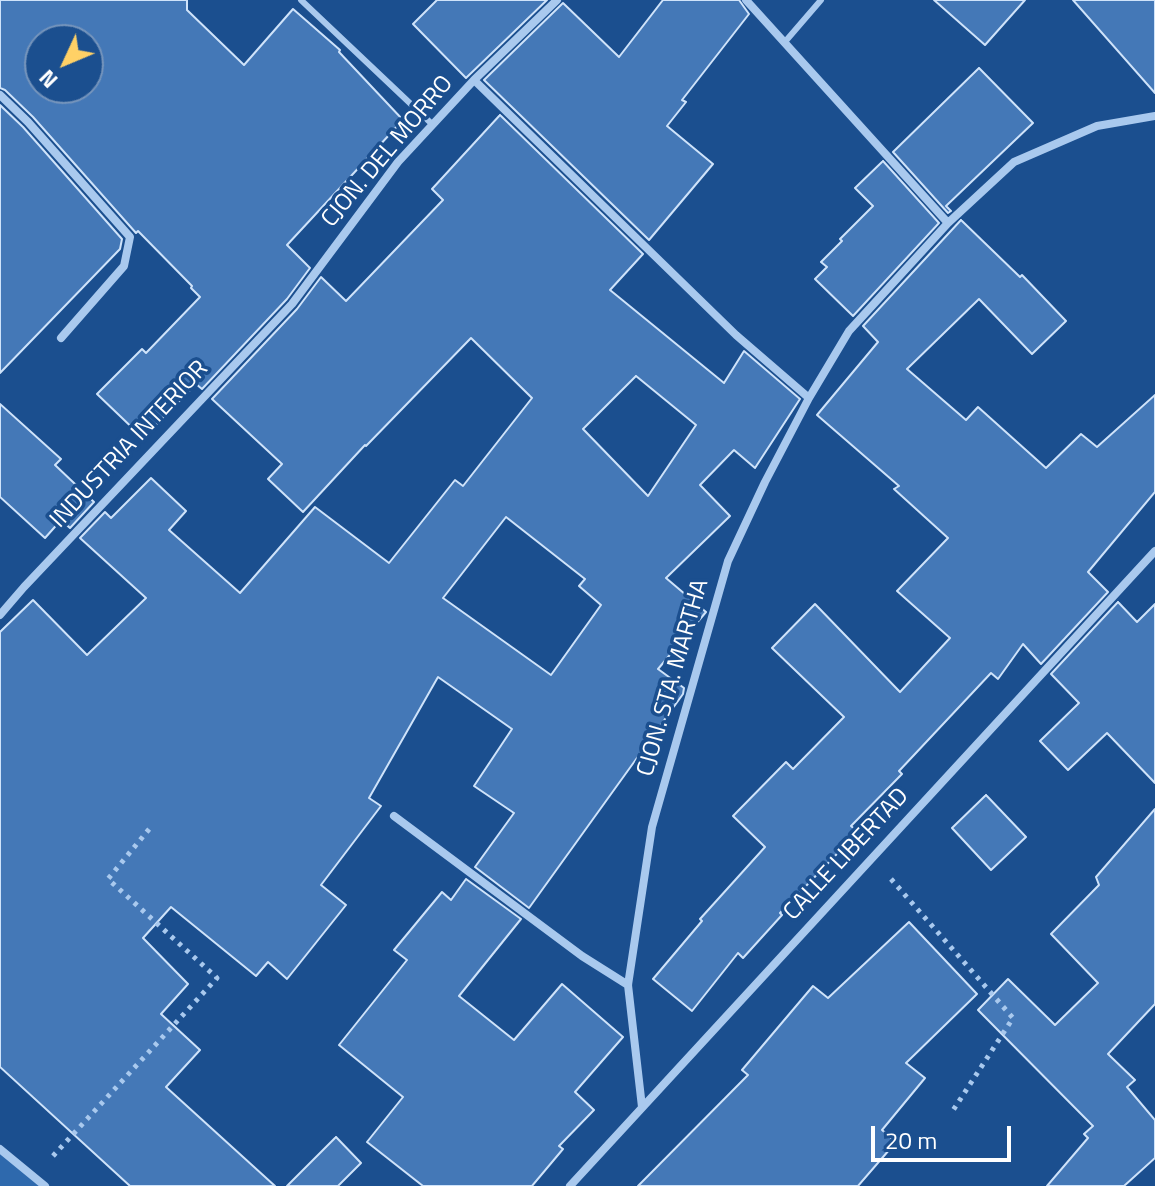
<!DOCTYPE html>
<html>
<head>
<meta charset="utf-8">
<style>
	body { margin:0 }
	#map { position:relative; width:1155px; height:1186px; overflow:hidden; background:#1b4f8f; font-family:"Titillium Web",sans-serif }
	canvas { display:block }
	.north { position:absolute; left:24px; top:24px; width:80px; height:80px; box-sizing:border-box; background:#1b4f8f; border:2px solid #7695bc; border-radius:50%; rotate:226deg; font-size:22px; font-weight:700; line-height:32px; text-align:center; color:#fff }
	.north::after { content:''; display:block; margin:auto; width:28px; height:36px; background:#ffd166; clip-path:polygon(50% 0,100% 100%,50% 72%,0 100%) }
	.scale { position:absolute; left:871px; top:1126px; width:140px; height:36px; box-sizing:border-box; border:4px solid #fff; border-top:0; padding-left:10px; font-size:24px; line-height:28px; white-space:nowrap; color:#fff; -webkit-text-stroke:6px #1b4f8f; paint-order:stroke }
</style>
</head>
<body>
<div id="map">
<canvas width="1155" height="1186"></canvas>
<div class="north">N</div>
<div class="scale">20 m</div>
</div>
<script>
const c = document.querySelector('canvas').getContext('2d');
c.lineJoin = 'round';
function fill(path, color) { c.fillStyle = color; c.fill(path, 'evenodd'); }
const shape = rows => new Path2D(rows.map(r => 'M' + r).join(''));
function trace(path, color, width, dash) { c.strokeStyle = color; c.lineWidth = width; c.lineCap = dash ? 'butt' : 'round'; c.setLineDash(dash || []); c.stroke(path); }
function label(font, color, halo, rows, align = 'center') {
  c.font = font + ' "Titillium Web",sans-serif'; c.lineWidth = 7; c.setLineDash([]); c.textBaseline = 'middle'; c.strokeStyle = halo; c.fillStyle = color; for (const [text, x, y, turn = 0] of rows) {
    c.save(); c.translate(x, y); c.rotate((+turn || 0) * Math.PI / 180); c.textAlign = isNaN(turn) ? turn : align; if (halo) c.strokeText(text, 0, 0); c.fillText(text, 0, 0); c.restore();
  }
}
const green = shape([
	[0,1152,40,1186,0,1186]
]);
const building = shape([
	[0,0,187,0,187,10,244,65,293,9,340,50,339,52,403,120,287,245,310,268,287,299,202,389,196,384,143,438,97,394,142,349,146,353,200,297,191,288,192,286,138,231,136,233,33,117,5,90,0,88,0,0],
	[40,40,88,40,88,88,40,88,40,40],
	[437,0,547,0,466,78,413,24,437,0],
	[663,0,739,0,749,14,682,100,686,102,667,126,713,164,649,240,484,80,563,3,619,57,663,0],
	[934,0,1025,0,985,45,934,0],
	[1073,0,1155,0,1155,93,1073,0],
	[979,68,1033,123,946,206,951,211,948,213,893,152,979,68],
	[0,105,23,127,122,239,120,249,0,373,0,105],
	[500,115,643,254,610,290,724,383,744,351,800,399,755,468,734,450,700,485,730,516,666,578,706,612,658,669,684,688,683,694,529,908,475,867,514,813,474,786,512,729,438,677,369,798,381,806,321,885,346,905,287,979,268,962,256,976,171,907,143,938,188,984,161,1014,200,1050,166,1087,275,1186,130,1186,0,1067,0,632,33,600,87,655,146,598,80,538,105,512,111,518,151,478,186,511,169,530,240,593,315,507,389,563,455,480,463,486,532,398,471,338,366,446,365,445,303,512,268,479,282,464,212,399,297,309,321,277,346,301,443,200,432,189,500,115],
	[636,376,696,425,648,496,583,429,636,376],
	[506,517,585,579,579,586,601,605,551,675,443,598,506,517],
	[883,161,939,223,853,316,815,279,827,267,821,262,842,241,840,239,873,206,855,188,883,161],
	[961,220,1020,277,1022,275,1066,321,1032,354,979,299,907,369,966,420,978,407,1046,468,1081,434,1097,447,1155,395,1155,492,1088,572,1108,592,1041,664,1023,644,998,679,991,673,899,771,902,774,851,826,858,832,780,913,782,915,743,958,738,953,692,1011,653,979,702,921,700,919,765,847,733,816,786,762,793,769,844,717,772,648,815,604,900,692,950,638,897,591,948,538,894,489,899,486,817,415,878,342,863,326,961,220],
	[0,404,61,459,55,465,94,502,70,528,61,520,45,538,0,497,0,404],
	[1118,602,1137,622,1155,604,1155,783,1107,733,1068,770,1040,741,1079,703,1051,674,1118,602],
	[986,795,1026,837,991,870,952,828,986,795],
	[1155,809,1155,1004,1108,1054,1135,1080,1127,1087,1155,1120,1155,1158,1124,1186,1047,1186,1088,1138,1084,1134,1093,1126,978,1010,1008,979,1055,1025,1098,983,1051,934,1099,885,1096,877,1155,809],
	[466,879,521,919,459,996,514,1040,562,984,623,1037,575,1092,594,1110,559,1146,563,1149,532,1186,423,1186,367,1142,403,1097,339,1045,407,960,394,950,442,892,451,900,466,879],
	[909,922,977,994,906,1063,925,1078,882,1130,896,1142,858,1186,638,1186,748,1075,742,1070,813,986,828,998,909,922],
	[336,1137,361,1163,338,1186,287,1186,336,1137]
]);
const path = shape([
	[891,879,1013,1018,952,1112],
	[53,1156,217,978,108,879,150,828]
]);
const lane = shape([
	[301,0,433,125],
	[784,43,821,0]
]);
const street = shape([
	[746,0,948,223],
	[474,80,736,335,809,398],
	[0,95,28,122,130,237,124,266,61,338],
	[0,615,24,587,292,304,398,162,474,80,557,0],
	[394,816,582,956,628,985],
	[642,1107,628,985,652,827,728,561,765,482,809,398,849,331,948,223,1014,162,1097,126,1155,116],
	[0,1149,45,1186],
	[570,1186,1155,551]
]);
const streetNames = [
	["CJON. DEL MORRO",388,152,-50],
	["INDUSTRIA INTERIOR",130,445,-47],
	["CJON. STA. MARTHA",674,678,-74],
	["CALLE LIBERTAD",847,855,-47]
];
fill(green, '#2e69ad');
fill(building, '#4478b7');
trace(building, '#cfe3fa', 2);
trace(path, '#a9c9ee', 5, [4, 6]);
trace(lane, '#a9c9ee', 6);
trace(street, '#a9c9ee', 8);
label('24px', '#fff', '#1b4f8f', streetNames);
</script>
</body>
</html>
